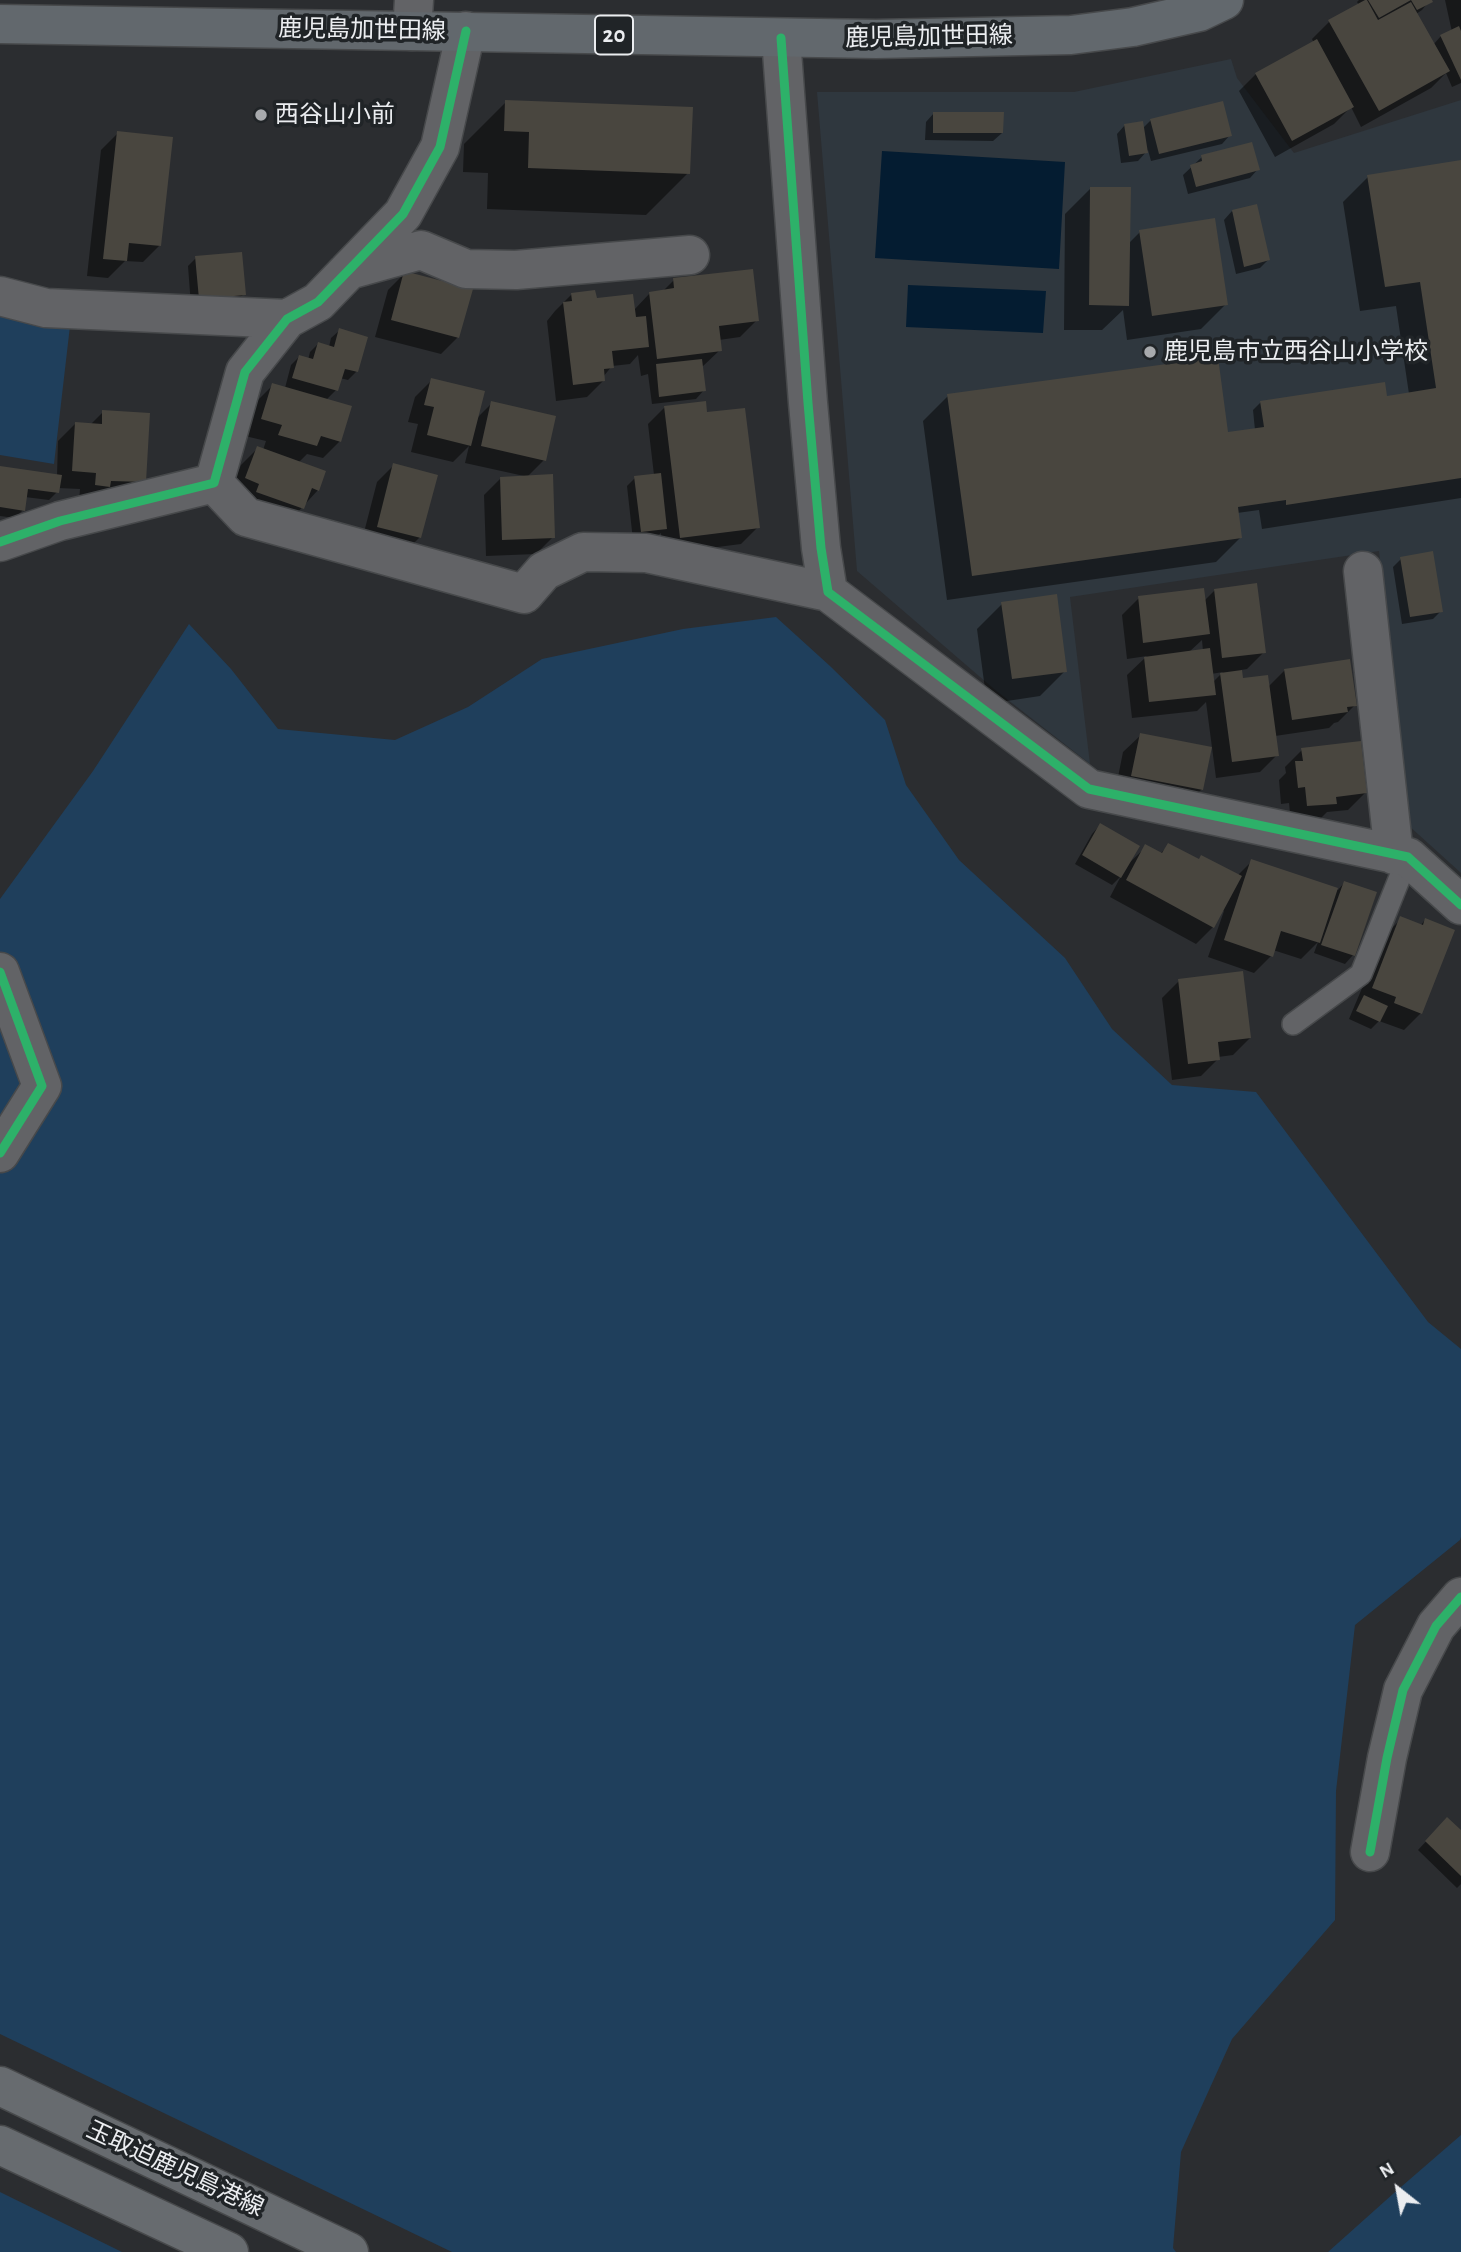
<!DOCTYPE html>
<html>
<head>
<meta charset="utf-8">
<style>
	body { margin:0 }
	#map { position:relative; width:1461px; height:2252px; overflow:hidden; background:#2b2d30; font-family:"Alegreya Sans",sans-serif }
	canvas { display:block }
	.north { position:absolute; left:1363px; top:2154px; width:70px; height:70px; -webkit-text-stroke:5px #202427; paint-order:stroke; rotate:329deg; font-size:19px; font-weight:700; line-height:28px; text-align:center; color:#ebedf0 }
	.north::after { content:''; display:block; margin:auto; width:24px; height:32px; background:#ebedf0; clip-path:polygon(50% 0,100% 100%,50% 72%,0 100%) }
</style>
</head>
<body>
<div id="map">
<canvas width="1461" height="2252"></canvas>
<div class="north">N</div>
</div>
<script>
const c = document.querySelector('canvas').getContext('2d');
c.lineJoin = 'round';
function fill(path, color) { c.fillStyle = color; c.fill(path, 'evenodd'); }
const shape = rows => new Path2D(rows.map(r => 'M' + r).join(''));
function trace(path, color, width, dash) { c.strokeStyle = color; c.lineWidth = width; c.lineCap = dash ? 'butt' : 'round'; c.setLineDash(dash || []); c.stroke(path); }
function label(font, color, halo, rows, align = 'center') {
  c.font = font + ' "Alegreya Sans","Noto Sans JP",sans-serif'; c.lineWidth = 7; c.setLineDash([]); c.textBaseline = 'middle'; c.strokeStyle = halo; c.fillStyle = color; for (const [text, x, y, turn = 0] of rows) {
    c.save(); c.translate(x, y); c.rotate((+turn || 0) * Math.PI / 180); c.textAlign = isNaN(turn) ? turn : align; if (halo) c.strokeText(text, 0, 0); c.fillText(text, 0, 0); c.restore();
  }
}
const built = shape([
	[1231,59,1237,78,1294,153,1461,100,1461,873,1408,825,1379,551,1070,597,1090,764,994,689,857,571,817,92,1074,92]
]);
const green = shape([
	[0,315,70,326,54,464,0,455],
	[776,617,830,666,885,720,906,785,959,860,1065,958,1112,1029,1172,1085,1256,1092,1428,1322,1461,1349,1461,1537,1460,1540,1355,1625,1336,1791,1335,1920,1232,2039,1181,2152,1173,2248,1176,2252,452,2252,0,2034,0,899,93,771,189,624,231,669,278,729,395,740,468,707,542,659,683,629],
	[1461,2135,1461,2252,1328,2252,1394,2193],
	[0,2192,122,2252,0,2252]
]);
const water = shape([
	[882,151,1065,162,1059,269,875,258],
	[908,285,1046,291,1043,333,906,327]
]);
const shadow = shape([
	[1359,0,1430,0,1422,10,1416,14,1433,45,1441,36,1452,32,1445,0,1461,0,1461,83,1452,87,1446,73,1431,88,1361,127,1351,107,1334,124,1275,157,1239,91,1256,74,1314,43,1312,39,1329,22,1359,5,1357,2],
	[506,102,688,173,646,215,487,209,488,173,463,172,464,144],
	[934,113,1002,133,993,141,925,140,926,122],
	[1151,120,1230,135,1222,144,1151,161,1148,150,1138,161,1121,163,1117,134,1125,125,1142,129],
	[118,133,160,245,143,262,125,261,108,278,87,276,101,150],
	[1202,157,1258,169,1250,178,1188,194,1183,175],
	[1461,162,1461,498,1262,529,1259,510,1237,513,1241,537,1216,562,947,600,923,421,948,396,1226,434,1255,430,1253,410,1261,402,1382,399,1409,394,1396,306,1360,311,1343,202,1368,177],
	[1090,189,1128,244,1140,232,1226,304,1201,329,1127,340,1123,310,1102,330,1064,330,1065,214],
	[1232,211,1268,260,1260,268,1236,274,1224,220],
	[196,258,244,294,235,302,191,306,188,266],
	[405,273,458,337,441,354,375,337,388,290],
	[674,280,757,320,740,337,719,340,720,350,702,367,704,390,696,399,652,404,648,374,641,376,638,355,630,364,612,366,603,377,604,380,587,397,556,401,547,321,555,311,572,294,634,310,650,293,662,292],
	[340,330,356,372,348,380,340,378,336,390,326,400,340,441,323,458,307,454,298,463,318,490,286,525,229,495,241,465,258,448,263,450,266,441,245,436,256,402,273,385,285,388,291,365,299,357,308,360,310,352,318,344,329,347,331,338],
	[432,380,477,418,492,403,544,460,527,477,553,537,536,554,486,556,484,495,501,478,524,476,465,463,469,446,453,462,411,452,418,424,408,422,415,397],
	[665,407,705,414,758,527,741,544,663,554,661,533,657,536,633,540,627,486,635,478,654,475,648,424],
	[103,412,144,482,79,502,80,489,58,488,57,492,49,500,25,497,23,510,15,518,0,516,0,467,57,476,58,441,75,424,90,425],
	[394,465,420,537,403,554,361,544,377,482],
	[1401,559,1441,611,1433,619,1402,624,1393,567],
	[1215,590,1264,652,1247,669,1241,670,1242,680,1268,687,1285,670,1355,705,1338,722,1334,723,1329,728,1275,736,1277,755,1260,772,1216,778,1206,702,1197,711,1132,718,1127,675,1147,656,1127,659,1122,615,1139,598,1204,601],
	[1202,640,1203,651,1188,653],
	[1223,672,1212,683,1211,674],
	[1002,604,1065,671,1040,696,987,704,977,629],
	[1141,735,1202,789,1185,806,1115,792,1123,752],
	[1302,750,1365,793,1348,810,1327,812,1319,820,1291,823,1289,803,1281,804,1279,780,1286,773,1285,767],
	[1100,825,1129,863,1146,847,1160,854,1169,845,1198,860,1237,876,1252,861,1338,890,1344,883,1353,955,1345,964,1314,953,1318,942,1301,959,1273,950,1271,956,1254,973,1208,957,1224,911,1222,910,1213,927,1196,944,1110,897,1121,876,1112,885,1075,864,1092,834],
	[1401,919,1420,926,1425,920,1421,1013,1404,1030,1379,1021,1371,1029,1349,1019,1384,936],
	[1179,981,1250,1038,1233,1055,1218,1057,1218,1059,1201,1076,1172,1080,1162,998],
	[1447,1819,1461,1832,1461,1884,1457,1888,1418,1850]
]);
const building = shape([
	[1365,0,1367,0,1378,20,1411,2,1450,71,1379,111,1328,20],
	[1368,0,1411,0,1379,18],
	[1411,0,1432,0,1433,2,1417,10],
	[1459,26,1461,31,1461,80,1440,35],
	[1317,39,1354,107,1292,141,1255,73],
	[505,100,693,107,690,174,528,168,529,132,504,131],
	[1223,101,1232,136,1159,154,1150,119],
	[933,112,1004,112,1003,133,933,133],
	[1143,121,1148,153,1129,156,1124,124],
	[117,131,173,137,161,246,129,243,127,261,103,259],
	[1252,142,1260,170,1196,187,1190,165,1202,161,1201,155],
	[1461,160,1461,478,1286,505,1286,500,1238,507,1242,538,972,576,947,394,1218,357,1228,432,1264,427,1260,401,1385,382,1387,396,1436,388,1420,282,1385,287,1367,175],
	[1090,187,1131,187,1129,306,1089,305],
	[1257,204,1270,260,1244,267,1232,210],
	[1215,218,1228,305,1152,316,1139,230],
	[242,252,246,295,199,299,195,256],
	[753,269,759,321,719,326,722,351,657,359,649,292,674,288,673,278],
	[404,271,473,289,459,338,391,320],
	[595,290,597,298,633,294,636,317,646,316,649,347,612,351,614,368,604,369,605,381,573,385,563,302,572,301,571,293],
	[339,328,368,337,358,372,345,369,338,391,292,378,299,355,313,359,318,342,334,347],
	[702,359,706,391,659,397,656,364],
	[431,378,485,391,471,446,427,435,434,407,424,405],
	[272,383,352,406,341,442,321,436,317,446,278,435,282,425,261,419],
	[491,401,556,416,546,461,481,446],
	[706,401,707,412,745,408,760,528,680,538,664,406],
	[102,410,150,413,146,482,111,481,110,487,95,485,96,473,72,471,75,422,102,424],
	[257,446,326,471,319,491,312,488,304,509,256,492,259,484,245,478],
	[393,463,438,475,421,538,377,527],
	[0,466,62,475,59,493,28,489,25,511,0,507],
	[661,473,667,529,641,532,634,476],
	[553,474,555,538,502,540,500,477],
	[1433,551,1443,612,1410,617,1400,557],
	[1257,583,1266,653,1222,658,1214,589],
	[1204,588,1210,634,1143,643,1138,596],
	[1057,594,1067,672,1012,679,1001,602],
	[1210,648,1216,695,1149,702,1144,657],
	[1350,659,1357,706,1347,707,1348,712,1292,720,1284,669],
	[1242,670,1243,678,1268,675,1279,756,1232,762,1220,673],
	[1140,733,1212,747,1203,790,1131,776],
	[1361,741,1367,793,1336,797,1337,804,1307,806,1305,787,1298,788,1295,761,1303,761,1301,748],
	[1100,823,1140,846,1121,878,1082,855],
	[1168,843,1199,859,1201,855,1242,876,1214,928,1126,880,1145,844,1162,853],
	[1251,859,1338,888,1320,943,1281,931,1273,957,1224,940],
	[1344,881,1377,892,1355,956,1321,945],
	[1400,916,1423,925,1425,918,1455,930,1422,1014,1394,1003,1396,997,1372,988],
	[1243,971,1251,1038,1218,1042,1220,1060,1188,1064,1178,979],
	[1364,995,1388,1006,1380,1022,1356,1011],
	[1447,1817,1461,1830,1461,1876,1425,1841]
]);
const service = shape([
	[1293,1024,1361,974,1408,857]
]);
const minor = shape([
	[412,31,414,0],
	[781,38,808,403,821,548,828,592,1089,789,1408,857,1461,905],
	[349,270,421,250,466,269,516,270,690,255],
	[0,296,46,308,287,319],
	[214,483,246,517,524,594,544,571,583,552,646,553,828,592],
	[0,542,60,521,214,483,245,372,287,319,318,302,403,214,440,147,466,31],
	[1363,571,1394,855],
	[0,972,42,1086,0,1153],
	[1370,1852,1387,1758,1403,1690,1436,1626,1461,1597]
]);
const secondary = shape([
	[0,2086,349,2252],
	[0,2145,229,2252]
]);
const primary = shape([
	[0,24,876,39,1071,35,1133,27,1199,12,1224,0]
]);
const cycleway = shape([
	[781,38,808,403,821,548,828,592,1089,789,1408,857,1461,905],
	[0,542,60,521,214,483,245,372,287,319,318,302,403,214,440,147,466,31],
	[0,972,42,1086,0,1153],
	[1370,1852,1387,1758,1403,1690,1436,1626,1461,1597]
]);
const markers = [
	[261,115,7,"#a8aaad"],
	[1150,352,7,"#a8aaad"]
];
const shields = [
	[614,35,38]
];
const shieldNames = [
	["20",614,35]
];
const streetNames = [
	["鹿児島加世田線",362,30,1],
	["鹿児島加世田線",929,37,-1],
	["玉取迫鹿児島港線",175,2169,25]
];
const poiNames = [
	["西谷山小前",275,115],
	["鹿児島市立西谷山小学校",1164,352]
];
fill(built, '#2f373e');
fill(green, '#1f3f5c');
fill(water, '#041c31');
fill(shadow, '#0007');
fill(building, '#49463f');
trace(service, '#47494b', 24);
trace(minor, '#47494b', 41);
trace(secondary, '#47494b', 41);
trace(primary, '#47494b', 41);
trace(service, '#626366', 21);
trace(minor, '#626366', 38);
trace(secondary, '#676b6f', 38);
trace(primary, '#62686d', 38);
trace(cycleway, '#2db169', 9);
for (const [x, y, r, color] of markers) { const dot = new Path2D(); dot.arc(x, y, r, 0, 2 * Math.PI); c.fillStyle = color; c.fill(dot); trace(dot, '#202427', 2.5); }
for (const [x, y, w] of shields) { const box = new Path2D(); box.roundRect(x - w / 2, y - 19.5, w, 39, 5); c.fillStyle = '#202427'; c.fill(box); trace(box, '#ebedf0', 2); }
label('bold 23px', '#ebedf0', null, shieldNames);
label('24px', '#ebedf0', '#202427', streetNames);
label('24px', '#ebedf0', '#202427', poiNames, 'left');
</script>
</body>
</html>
